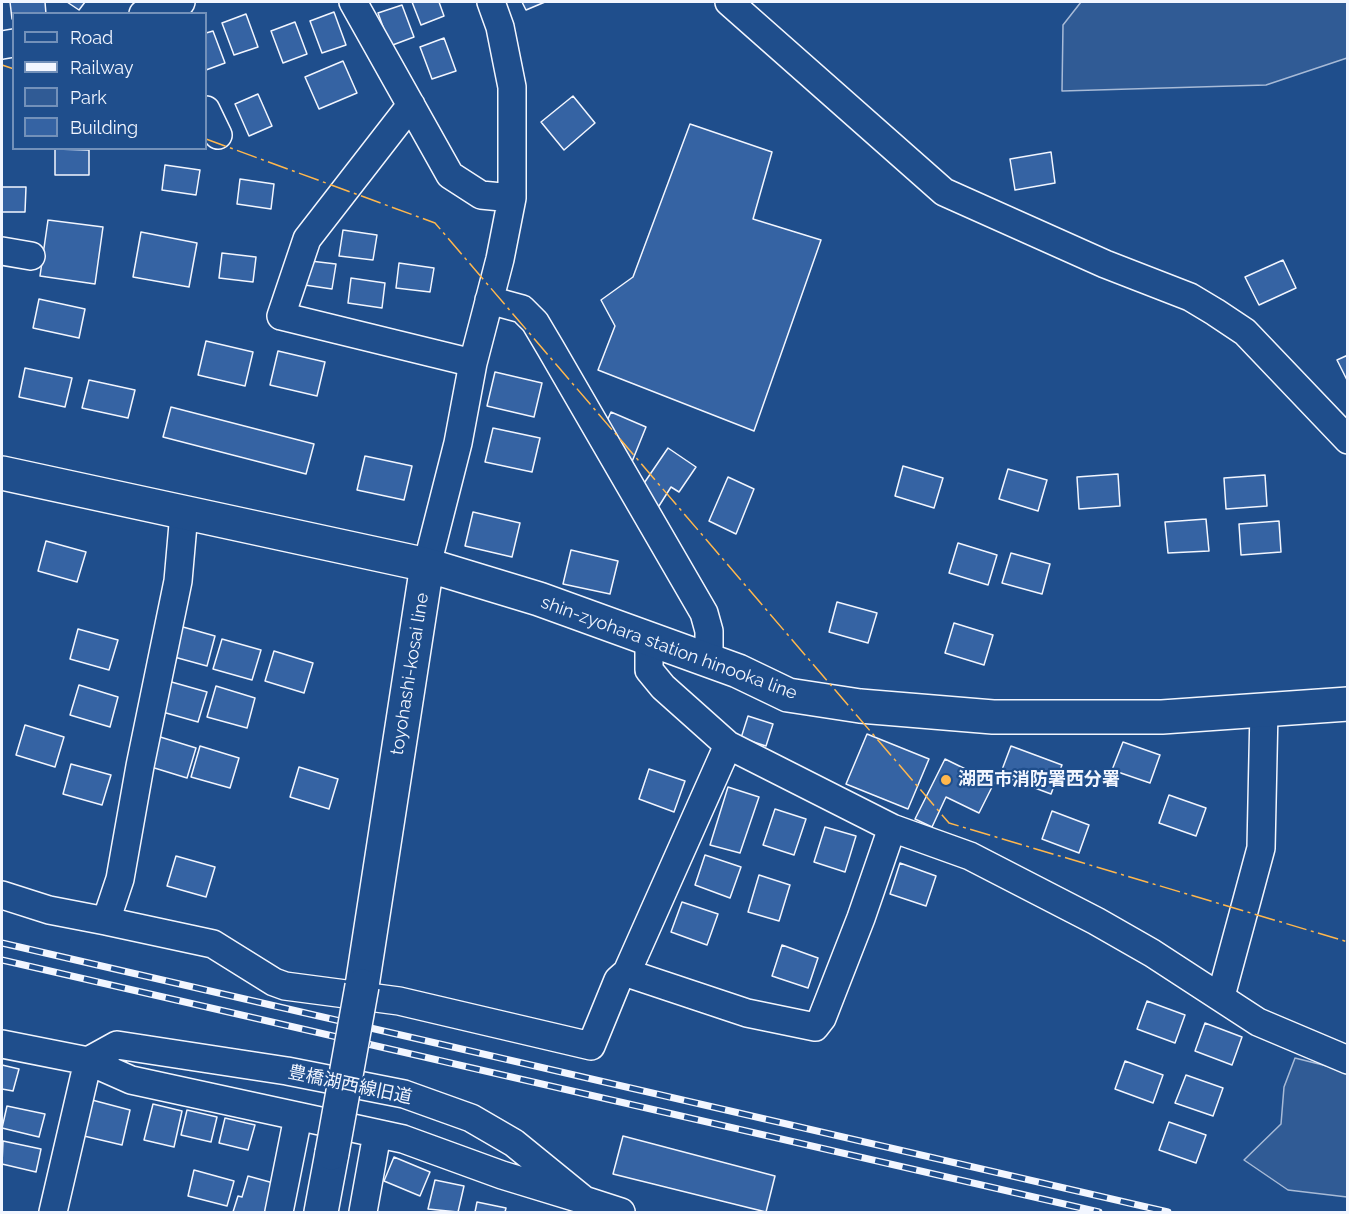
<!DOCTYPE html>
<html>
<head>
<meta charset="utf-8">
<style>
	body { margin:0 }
	#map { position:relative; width:1349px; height:1214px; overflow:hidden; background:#1f4e8c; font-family:Raleway,sans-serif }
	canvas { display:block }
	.frame { position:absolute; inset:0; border:3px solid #f2f6ff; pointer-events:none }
	.legend { position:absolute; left:12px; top:12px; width:195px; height:138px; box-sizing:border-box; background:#1f4e8c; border:2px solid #7391ba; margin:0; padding:8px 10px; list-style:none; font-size:18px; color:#f2f6ff }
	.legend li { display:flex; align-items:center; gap:12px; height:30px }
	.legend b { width:30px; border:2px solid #7391ba }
</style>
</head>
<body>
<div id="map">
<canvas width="1349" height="1214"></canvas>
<div class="frame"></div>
<ul class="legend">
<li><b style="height:8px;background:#1f4e8c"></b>Road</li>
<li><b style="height:8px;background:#f2f6ff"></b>Railway</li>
<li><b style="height:16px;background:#305b95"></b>Park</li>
<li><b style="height:16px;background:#3563a3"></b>Building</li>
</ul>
</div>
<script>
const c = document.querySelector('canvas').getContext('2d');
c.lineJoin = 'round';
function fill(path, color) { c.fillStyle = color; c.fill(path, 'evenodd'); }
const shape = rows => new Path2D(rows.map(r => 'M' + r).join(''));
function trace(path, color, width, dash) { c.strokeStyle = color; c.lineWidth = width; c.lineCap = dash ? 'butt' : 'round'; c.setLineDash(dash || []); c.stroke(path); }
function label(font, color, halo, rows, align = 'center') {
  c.font = font + ' Raleway,"Noto Sans JP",sans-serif'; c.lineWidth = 4.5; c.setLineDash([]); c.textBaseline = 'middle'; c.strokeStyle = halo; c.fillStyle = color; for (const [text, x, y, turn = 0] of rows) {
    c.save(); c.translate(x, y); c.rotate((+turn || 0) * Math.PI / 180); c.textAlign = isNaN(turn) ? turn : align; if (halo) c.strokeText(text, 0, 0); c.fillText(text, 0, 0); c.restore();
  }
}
const green = shape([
	[1081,2,1347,2,1347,58,1266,85,1062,91,1063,25,1081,2],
	[1295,1058,1347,1071,1347,1197,1288,1190,1244,1160,1281,1124,1284,1087,1295,1058]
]);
const building = shape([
	[10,2,45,2,46,14,14,14,12,19,10,2],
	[67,2,85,2,79,10,67,2],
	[412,2,439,2,444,16,421,25,412,2],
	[522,2,545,2,526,10,522,2],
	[402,5,414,37,390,46,378,13,402,5],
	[334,12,346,45,322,53,310,21,334,12],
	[246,14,258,47,234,55,222,23,246,14],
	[295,22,307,54,283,63,271,31,295,22],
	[213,31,225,63,206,70,206,33,213,31],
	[444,38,456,71,432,79,420,47,444,38],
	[343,61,357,93,319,109,305,77,343,61],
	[258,94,272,126,249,136,235,104,258,94],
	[573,96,595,123,564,150,541,122,573,96],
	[690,124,772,152,753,219,821,240,754,431,598,370,615,326,601,300,633,277,690,124],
	[55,149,89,150,89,175,55,175,55,149],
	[1051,152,1055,183,1015,190,1010,159,1051,152],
	[165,165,200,170,196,195,162,190,165,165],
	[240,179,274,184,271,209,237,204,240,179],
	[2,187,26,187,25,212,2,212,2,187],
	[48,220,103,227,95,284,40,276,48,220],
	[343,230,377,235,373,260,339,256,343,230],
	[141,232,197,243,189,287,133,277,141,232],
	[222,253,256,257,253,282,219,278,222,253],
	[302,260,336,264,332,289,298,284,302,260],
	[1283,260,1296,288,1259,305,1245,277,1283,260],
	[399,263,434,268,430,292,396,288,399,263],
	[351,278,385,283,382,308,348,303,351,278],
	[39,299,85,309,79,338,33,328,39,299],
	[206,341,253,352,245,386,198,375,206,341],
	[278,351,325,362,317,396,270,385,278,351],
	[1348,355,1348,382,1337,360,1348,355],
	[25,368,72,378,65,407,19,397,25,368],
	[495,372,542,383,534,417,487,406,495,372],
	[89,380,135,390,128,418,82,408,89,380],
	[171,407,314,444,306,474,163,437,171,407],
	[611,412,646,427,627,474,602,432,611,412],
	[493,428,540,438,532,472,485,462,493,428],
	[668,448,696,467,679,492,671,487,659,506,638,492,668,448],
	[365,456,412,466,404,500,357,490,365,456],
	[903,466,943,478,934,508,895,496,903,466],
	[1008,469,1047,480,1038,511,999,499,1008,469],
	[1118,474,1120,506,1079,509,1077,477,1118,474],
	[1265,475,1267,506,1226,509,1224,478,1265,475],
	[728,477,754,489,736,534,709,521,728,477],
	[473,512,520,523,512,557,465,546,473,512],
	[1206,519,1209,551,1168,553,1165,522,1206,519],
	[1279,521,1281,552,1241,555,1239,524,1279,521],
	[46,541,86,552,77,582,38,571,46,541],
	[958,543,997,555,988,585,949,573,958,543],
	[571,550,618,561,610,594,563,584,571,550],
	[1011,553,1050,564,1042,594,1002,583,1011,553],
	[837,602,877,613,868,643,829,632,837,602],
	[954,623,993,635,984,665,945,653,954,623],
	[176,625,215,636,207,666,167,655,176,625],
	[78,629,118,640,109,670,70,659,78,629],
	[222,639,261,650,252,680,213,669,222,639],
	[274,651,313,663,304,693,265,681,274,651],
	[168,681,207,692,198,722,159,711,168,681],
	[79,685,118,697,110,727,70,715,79,685],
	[216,686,255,698,247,728,207,717,216,686],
	[748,716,773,724,766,746,741,738,748,716],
	[25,725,64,737,55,767,16,755,25,725],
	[867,734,929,759,908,809,846,784,867,734],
	[157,736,196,748,187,778,148,766,157,736],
	[1123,742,1160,755,1150,783,1112,770,1123,742],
	[200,746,239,758,230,788,191,777,200,746],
	[1011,746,1062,765,1051,794,1000,775,1011,746],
	[945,759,994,783,979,813,946,797,932,827,915,819,945,759],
	[71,764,111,775,102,805,63,794,71,764],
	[299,767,338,779,329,809,290,797,299,767],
	[649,769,685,781,674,812,639,799,649,769],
	[728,787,759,797,740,853,710,845,728,787],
	[1169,795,1206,808,1196,836,1159,823,1169,795],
	[775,809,806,819,794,855,763,845,775,809],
	[1052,811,1089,825,1079,853,1042,839,1052,811],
	[825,827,856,836,845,872,814,862,825,827],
	[705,855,741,867,730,898,695,885,705,855],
	[176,856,215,867,206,897,167,886,176,856],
	[900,863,936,876,926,906,890,894,900,863],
	[759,875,790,885,779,921,748,912,759,875],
	[682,902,718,914,707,945,671,932,682,902],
	[782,945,818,958,808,988,772,976,782,945],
	[1147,1001,1185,1015,1175,1043,1137,1029,1147,1001],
	[1205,1023,1242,1037,1232,1065,1195,1051,1205,1023],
	[1125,1061,1163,1075,1153,1103,1115,1089,1125,1061],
	[2,1065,19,1069,13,1091,2,1089,2,1065],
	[1186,1075,1223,1088,1213,1116,1175,1103,1186,1075],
	[92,1100,130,1110,122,1145,84,1136,92,1100],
	[153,1104,182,1111,174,1147,144,1140,153,1104],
	[7,1106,45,1114,39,1137,2,1128,7,1106],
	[187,1110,217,1117,211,1142,181,1135,187,1110],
	[225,1118,255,1125,248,1150,219,1143,225,1118],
	[1169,1122,1206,1135,1196,1163,1159,1150,1169,1122],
	[623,1136,775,1176,766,1212,613,1174,623,1136],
	[3,1141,41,1149,36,1172,2,1164,3,1141],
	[394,1157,430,1172,420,1196,384,1181,394,1157],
	[194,1170,234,1181,227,1206,188,1196,194,1170],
	[248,1176,277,1184,270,1212,233,1212,238,1196,242,1197,248,1176],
	[435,1180,464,1186,458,1212,428,1209,435,1180],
	[477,1202,506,1208,505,1212,475,1212,477,1202]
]);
const minor = shape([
	[353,2,450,175,481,195,512,198],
	[729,2,944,192,1105,264,1190,297,1215,312,1245,332,1348,440],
	[143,14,181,2],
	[2,45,14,43],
	[411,105,307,239,281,316,473,363],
	[206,110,218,135],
	[2,251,31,256],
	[489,300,522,309,535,322,551,349,704,613,709,631,709,662],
	[427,565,458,443,473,363,500,259,512,198,512,87,500,27,491,2],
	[649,639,649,670,663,687,728,745,892,828,970,856,1096,921,1152,953,1258,1022,1348,1060],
	[2,895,49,910,106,921,120,879,140,766,178,581,184,513],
	[106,921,213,944,274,982,285,986,399,1001,591,1046,618,980,627,972,728,745],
	[627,973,747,1013,815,1027,822,1018,861,918,892,828],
	[1221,996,1261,848,1264,710],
	[2,1044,88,1061,131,1080,403,1139,502,1175,584,1200],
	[88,1061,117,1045,287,1071,404,1094,471,1118,514,1143,584,1200,621,1212],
	[53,1212,88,1061],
	[279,1212,298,1117],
	[363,1212,377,1134]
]);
const major = shape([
	[2,473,427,565,539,599,738,671,788,695,860,706,993,717,1162,717,1348,704],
	[362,986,427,565],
	[321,1212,332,1153]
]);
const rail = shape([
	[2,943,1168,1212],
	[2,960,1099,1212]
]);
const majorBridge = shape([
	[332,1153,362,986]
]);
const power = shape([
	[2,65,14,69],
	[206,139,435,223,949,823,1348,942]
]);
const markers = [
	[946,780,6,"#ffb74d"]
];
const streetNames = [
	["shin-zyohara station hinooka line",669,648,20],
	["toyohashi-kosai line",410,674,-81],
	["豊橋湖西線旧道",350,1085,12]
];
const poiNames = [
	["湖西市消防署西分署",958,780]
];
fill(green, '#305b95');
trace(green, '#a8bbd7', 1.5);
fill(building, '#3563a3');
trace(building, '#f2f6ff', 1.5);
trace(minor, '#f2f6ff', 30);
trace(major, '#f2f6ff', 36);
trace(minor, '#1f4e8c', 27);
trace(major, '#1f4e8c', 33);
trace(rail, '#f2f6ff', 7);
trace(rail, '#1f4e8c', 4.5, [14]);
trace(majorBridge, '#f2f6ff', 36, []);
trace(majorBridge, '#1f4e8c', 33);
trace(power, '#ffb74d', 1.5, [21, 4.5, 3, 4.5]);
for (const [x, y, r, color] of markers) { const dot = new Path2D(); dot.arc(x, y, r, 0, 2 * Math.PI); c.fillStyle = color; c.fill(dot); trace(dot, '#1f4e8c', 2); }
label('18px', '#f2f6ff', '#1f4e8c', streetNames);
label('bold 18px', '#f2f6ff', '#1f4e8c', poiNames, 'left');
</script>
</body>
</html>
